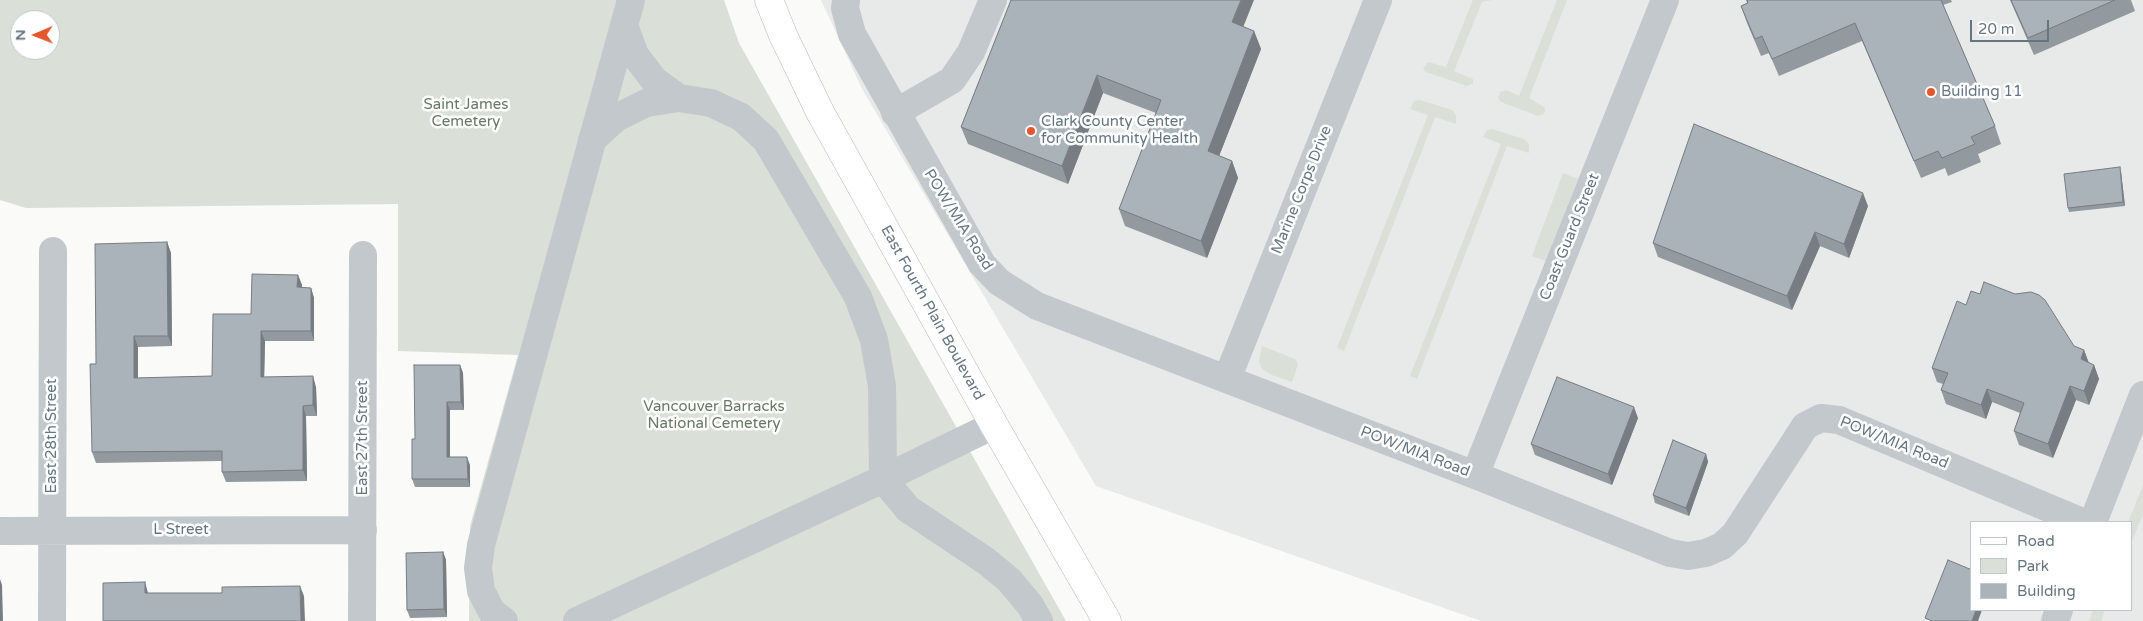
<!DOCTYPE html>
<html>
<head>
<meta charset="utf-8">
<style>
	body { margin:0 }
	#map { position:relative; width:2143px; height:621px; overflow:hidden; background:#fafaf8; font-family:"Varela Round",sans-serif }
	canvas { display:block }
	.legend { position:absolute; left:1970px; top:521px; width:162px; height:90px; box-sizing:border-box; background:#fff; border:1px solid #c1c8cd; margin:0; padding:6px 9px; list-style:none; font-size:15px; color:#657683 }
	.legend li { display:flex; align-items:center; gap:10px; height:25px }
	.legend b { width:25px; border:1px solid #c1c8cd }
	.north { position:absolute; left:10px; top:10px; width:50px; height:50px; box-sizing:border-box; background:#fff; border:1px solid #c1c8cd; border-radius:50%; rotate:269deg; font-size:14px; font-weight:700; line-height:20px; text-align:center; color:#657683 }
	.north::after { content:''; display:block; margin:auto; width:18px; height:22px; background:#e4572e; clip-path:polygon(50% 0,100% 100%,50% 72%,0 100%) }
	.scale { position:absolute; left:1970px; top:20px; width:79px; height:22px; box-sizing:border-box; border:2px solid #657683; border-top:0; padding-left:6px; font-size:15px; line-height:18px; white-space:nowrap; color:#657683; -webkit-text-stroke:4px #fff; paint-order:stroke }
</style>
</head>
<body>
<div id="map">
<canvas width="2143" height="621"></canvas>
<ul class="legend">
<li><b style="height:6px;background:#fff"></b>Road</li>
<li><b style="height:14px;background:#dadfd7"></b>Park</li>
<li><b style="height:14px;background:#aab3b9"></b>Building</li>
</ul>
<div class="north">N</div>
<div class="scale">20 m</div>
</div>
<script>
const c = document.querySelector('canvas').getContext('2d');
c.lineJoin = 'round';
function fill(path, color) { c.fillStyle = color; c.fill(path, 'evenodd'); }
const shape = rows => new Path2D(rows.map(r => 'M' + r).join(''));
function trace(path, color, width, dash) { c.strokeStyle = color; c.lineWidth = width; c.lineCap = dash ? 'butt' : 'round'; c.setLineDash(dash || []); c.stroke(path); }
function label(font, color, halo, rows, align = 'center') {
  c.font = font + ' "Varela Round",sans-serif'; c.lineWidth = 5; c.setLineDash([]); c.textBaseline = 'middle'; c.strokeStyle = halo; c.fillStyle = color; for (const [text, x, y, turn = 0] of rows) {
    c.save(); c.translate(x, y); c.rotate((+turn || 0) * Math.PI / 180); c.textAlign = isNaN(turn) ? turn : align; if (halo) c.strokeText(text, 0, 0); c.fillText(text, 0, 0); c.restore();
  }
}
const built = shape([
	[821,0,2143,0,2143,621,1481,621,1096,486,862,89],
	[1972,522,2132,522,2132,610,1972,610]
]);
const green = shape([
	[0,0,724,0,739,43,1066,621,469,621,470,526,518,355,398,351,398,204,26,208,0,200],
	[20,20,50,20,50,50,20,50],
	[1473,0,1492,0,1482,2,1454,71,1473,79,1473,83,1467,86,1426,72,1423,69,1428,62,1446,67],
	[1557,0,1567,0,1529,98,1545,108,1544,114,1538,116,1501,102,1498,98,1500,92,1506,90,1519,96],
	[1420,100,1452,110,1456,115,1456,124,1435,117,1344,351,1337,348,1428,115,1410,109,1414,101],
	[1492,129,1524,139,1529,144,1529,153,1507,146,1417,379,1410,376,1501,144,1483,137,1487,130],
	[1563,173,1578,179,1546,261,1532,256],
	[1262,346,1295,359,1298,364,1292,382,1272,375,1262,369,1259,361],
	[2143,486,2143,513,2132,542,2132,522,2128,522],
	[2093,610,2105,610,2101,621,2089,621]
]);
const minor = shape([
	[846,0,845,8,852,34,982,264,999,282,1037,306,1475,475,1670,553,1688,556,1706,553,1722,546,1735,534,1800,434,1805,426,1821,418,1839,420,2082,522],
	[624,25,635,55,654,80,679,98],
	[895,113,952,80,971,52,993,0],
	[592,140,616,118,646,103,679,98,711,103,741,117,766,140,858,297,874,340,882,386,883,479,908,509,986,561,1009,580,1030,605,1039,621],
	[1227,379,1378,0],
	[1475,475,1665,0],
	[2093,522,2143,395],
	[0,531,363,530],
	[52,621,53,251],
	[362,621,363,255],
	[504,621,492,612,481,591,478,568,481,545,631,0],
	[577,621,883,479,994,425],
	[2055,621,2059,610]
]);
const major = shape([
	[769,0,783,35,820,112,994,425,1107,621]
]);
const wall = shape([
	[1011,0,1243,27,1254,31,1261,49,1219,156,1232,161,1238,178,1207,258,1125,226,1119,209,1156,113,1103,93,1068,184,968,144,961,127],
	[1746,0,1951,0,1952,2,1943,5,1995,126,2001,144,1978,154,1981,162,1948,176,1945,168,1921,178,1862,41,1779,76,1769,53,1761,56,1747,23,1741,6,1747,3],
	[2010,0,2131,0,2135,11,2034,55],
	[2121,172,2125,206,2069,212,2068,208],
	[1868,206,1849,258,1820,246,1792,310,1658,257,1653,243],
	[167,242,171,253,172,346,138,347,138,378,212,376,251,314,298,275,302,285,301,288,311,288,314,298,314,341,265,341,264,377,316,387,317,416,306,416,307,481,226,482,222,472,222,461,96,463,92,452],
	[2074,346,2084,350,2089,363,2094,365,2099,379,2089,405,2076,400,2053,458,2019,445,2014,431,2020,413,1992,402,1986,419,1946,404,1941,390,1943,384,1937,382,1932,368],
	[460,365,463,373,464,410,450,410,450,457,470,465,470,487,415,487,412,479,415,439],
	[1638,418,1612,485,1535,455,1531,444],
	[1706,454,1708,462,1689,516,1655,503,1653,495],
	[443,552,446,560,447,617,410,618,407,610]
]);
const shadedWall = shape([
	[1241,0,1254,0,1238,40,1232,22],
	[1254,31,1261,49,1214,169,1208,151],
	[1097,75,1103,93,1068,184,1062,166],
	[1232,161,1238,178,1207,258,1201,241],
	[2120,167,2121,172,2125,206,2123,202],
	[1863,193,1868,206,1849,258,1844,244],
	[1815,232,1820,246,1792,310,1787,296],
	[167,242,171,253,172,346,168,336],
	[298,275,302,285,301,298,297,287],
	[311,288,314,298,314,341,311,331],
	[261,331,265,341,264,387,261,377],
	[134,336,138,347,138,388,134,378],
	[2084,350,2089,364,2081,359],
	[460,365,463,373,464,410,461,402],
	[2094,365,2099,379,2089,405,2084,391],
	[313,376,316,387,317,416,313,405],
	[2070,386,2076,400,2053,458,2048,444],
	[1987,389,1992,402,1986,419,1981,405],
	[447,402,450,410,450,465,447,457],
	[303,406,306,416,307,481,303,470],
	[1634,407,1638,418,1612,485,1608,474],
	[1706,454,1708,462,1689,516,1686,508],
	[467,457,470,465,470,487,468,479],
	[443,552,446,560,447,617,444,609],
	[0,579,2,585,3,621,0,621],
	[145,582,148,593,145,593],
	[300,586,304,596,305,621,301,621],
	[1976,610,1982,610,1978,621,1972,621]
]);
const building = shape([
	[1011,0,1241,0,1232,22,1254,31,1208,151,1232,161,1201,241,1119,209,1161,100,1097,75,1062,166,961,127,1011,0],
	[1747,0,1941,0,1995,126,1971,137,1975,144,1942,158,1938,151,1914,161,1855,23,1772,59,1762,36,1755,39,1741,6,1748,3,1747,0],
	[2011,0,2115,0,2028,38,2011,0],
	[1694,124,1863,193,1844,244,1815,232,1787,296,1653,243,1694,124],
	[2120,167,2123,202,2068,208,2064,174,2120,167],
	[167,242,168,336,134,336,134,378,212,376,213,314,251,314,252,274,298,275,297,287,311,288,311,331,261,331,261,377,313,376,313,405,303,406,303,470,222,472,222,451,92,452,90,364,96,364,95,244,167,242],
	[1984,282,2015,294,2031,292,2039,295,2045,300,2074,346,2084,350,2081,359,2094,365,2084,391,2070,386,2048,444,2014,431,2024,403,1987,389,1981,405,1941,390,1948,373,1932,368,1957,301,1966,305,1971,291,1980,294,1984,282],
	[414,365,460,365,461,402,447,402,447,457,467,457,468,479,412,479,412,439,415,439,414,365],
	[1557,377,1634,407,1608,474,1531,444,1557,377],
	[1673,440,1706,454,1686,508,1653,495,1673,440],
	[443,552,444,609,407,610,406,553,443,552],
	[1948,560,1972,570,1972,610,1976,610,1972,621,1932,621,1925,618,1948,560],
	[145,582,145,593,222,593,222,587,300,586,301,621,103,621,103,583,145,582]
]);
const markers = [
	[1931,92,5,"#e4572e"],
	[1031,131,5,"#e4572e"]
];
const poiNames = [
	["Building 11",1941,92],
	["Clark County Center",1041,122],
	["for Community Health",1041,139]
];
const parkNames = [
	["Saint James",466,105],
	["Cemetery",466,122],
	["Vancouver Barracks",714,407],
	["National Cemetery",714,424]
];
const streetNames = [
	["Marine Corps Drive",1302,190,-68],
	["POW/MIA Road",958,220,58],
	["Coast Guard Street",1570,237,-68],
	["East Fourth Plain Boulevard",932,313,61],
	["East 28th Street",52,436,-90],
	["East 27th Street",363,438,-90],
	["POW/MIA Road",1894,443,22],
	["POW/MIA Road",1415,452,21],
	["L Street",181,530]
];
fill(built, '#e8e9e9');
fill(green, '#dadfd7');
trace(major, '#b5babe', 29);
trace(minor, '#c3c8cc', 28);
trace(major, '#fff', 28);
fill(wall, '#929a9f');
fill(shadedWall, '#777d82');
fill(building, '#aab3b9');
trace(building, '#777d82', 1);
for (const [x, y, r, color] of markers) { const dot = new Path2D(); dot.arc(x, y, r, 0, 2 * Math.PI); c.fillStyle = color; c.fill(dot); trace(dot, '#fff', 2); }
label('15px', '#657683', '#fff', poiNames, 'left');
label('15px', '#687a64', '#fff', parkNames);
label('15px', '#657683', '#fff', streetNames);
</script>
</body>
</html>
